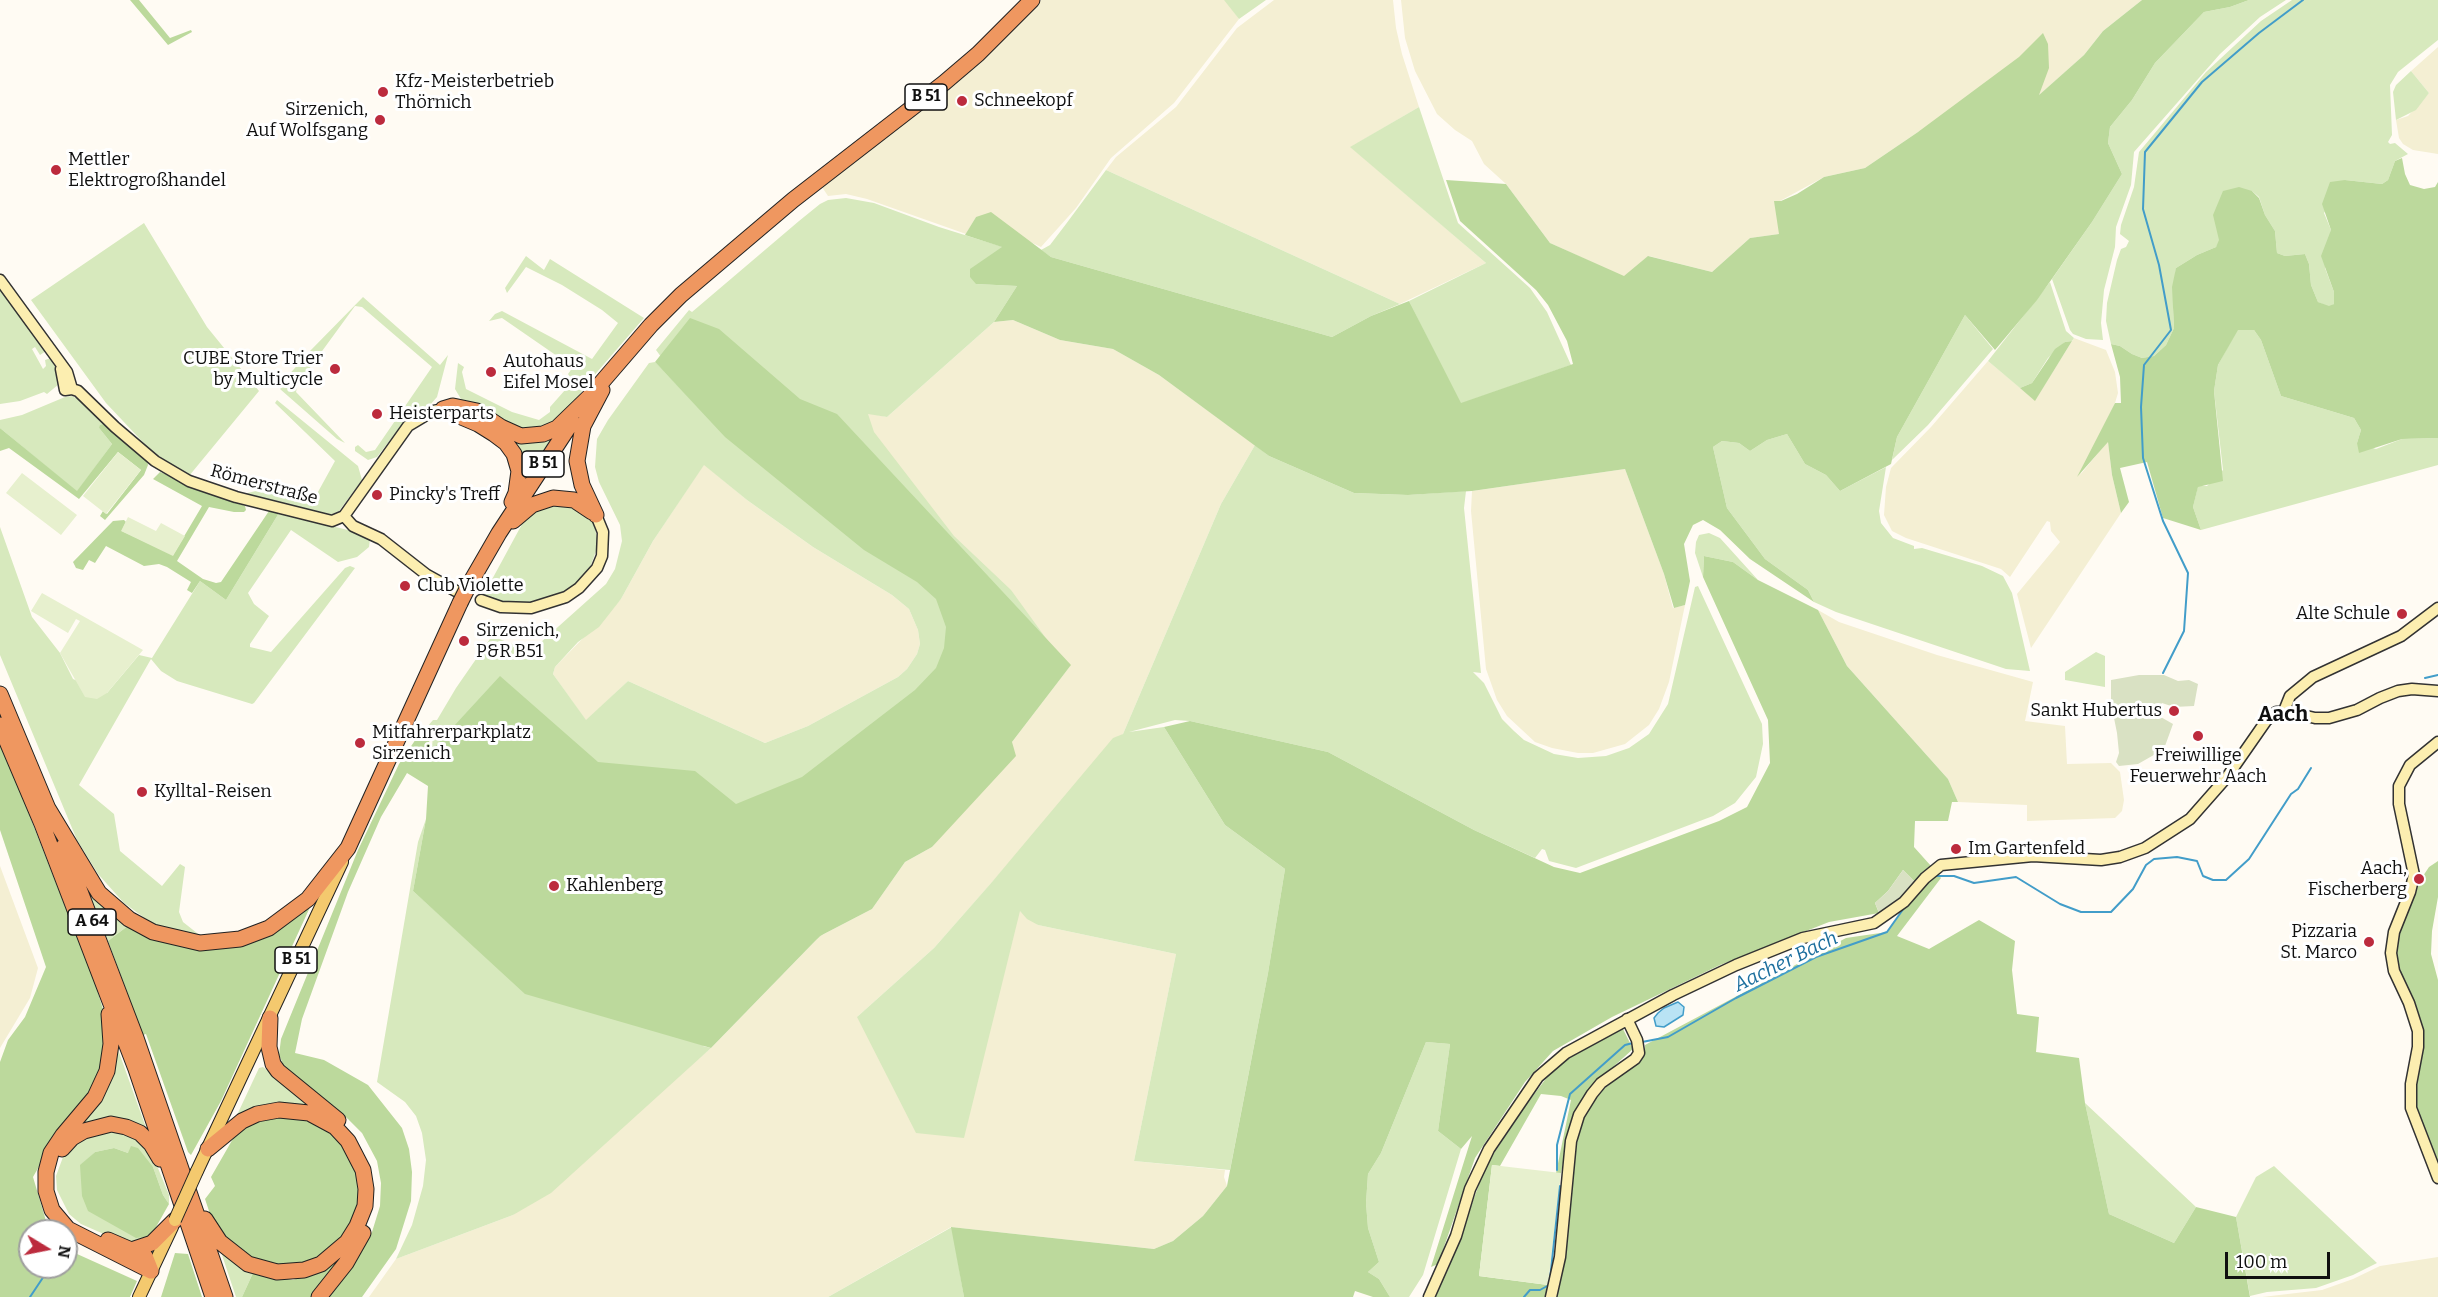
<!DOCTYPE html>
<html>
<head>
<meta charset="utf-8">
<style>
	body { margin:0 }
	#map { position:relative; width:2438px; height:1297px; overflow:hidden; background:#fffbf3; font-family:Bitter,serif }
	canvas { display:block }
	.north { position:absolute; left:18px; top:1219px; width:60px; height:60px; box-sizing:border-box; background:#fff; border:2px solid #9f9f9f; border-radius:50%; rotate:100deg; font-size:16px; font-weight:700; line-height:24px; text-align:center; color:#101010 }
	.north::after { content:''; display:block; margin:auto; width:21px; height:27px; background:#bc2b3d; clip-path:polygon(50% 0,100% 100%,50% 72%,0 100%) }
	.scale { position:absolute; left:2225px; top:1252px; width:105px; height:27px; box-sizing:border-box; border:3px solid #101010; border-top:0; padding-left:8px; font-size:18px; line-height:21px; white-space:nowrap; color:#101010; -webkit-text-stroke:4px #fff; paint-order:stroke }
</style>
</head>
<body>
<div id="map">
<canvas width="2438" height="1297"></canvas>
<div class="north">N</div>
<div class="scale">100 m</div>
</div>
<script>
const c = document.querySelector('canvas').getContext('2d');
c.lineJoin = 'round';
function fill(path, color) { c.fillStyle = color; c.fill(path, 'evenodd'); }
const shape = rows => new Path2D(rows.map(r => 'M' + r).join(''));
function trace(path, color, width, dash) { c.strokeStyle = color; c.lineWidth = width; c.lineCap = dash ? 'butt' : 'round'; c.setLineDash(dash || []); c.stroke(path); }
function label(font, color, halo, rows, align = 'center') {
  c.font = font + ' Bitter,serif'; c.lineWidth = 6; c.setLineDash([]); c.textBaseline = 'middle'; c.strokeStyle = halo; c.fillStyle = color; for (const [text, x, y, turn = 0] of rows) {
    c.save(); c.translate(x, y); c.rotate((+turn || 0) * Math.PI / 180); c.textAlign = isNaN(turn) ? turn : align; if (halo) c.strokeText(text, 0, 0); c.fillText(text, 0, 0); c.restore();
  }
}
const farmland = shape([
	[1041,0,1226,0,1239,19,1174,103,1111,158,1076,208,1041,247,976,217,966,234,867,199,846,194,828,196,822,187,933,100,1022,20],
	[1274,0,1393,0,1396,28,1402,54,1419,107,1351,147,1486,263,1400,304,1106,170,1116,157,1176,107,1237,28],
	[1401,0,2142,0,2103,31,2084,55,2038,96,1918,132,1865,168,1824,177,1780,201,1779,234,1750,238,1712,272,1649,256,1624,277,1550,243,1506,184,1484,164,1472,141,1455,130,1437,114,1415,71,1405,38],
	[2438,47,2438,154,2413,150,2403,144,2399,138,2396,120,2408,116,2429,93,2411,71],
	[1013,320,1060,340,1113,349,1159,375,1255,445,1221,504,1123,734,934,948,857,1017,1019,910,1038,925,1176,954,1134,1161,1225,1170,1224,1177,1227,1186,1203,1216,1173,1241,1154,1249,951,1227,828,1297,369,1297,396,1259,513,1215,711,1048,820,936,872,909,905,862,932,847,1070,666,800,399,887,417,994,322],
	[2074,338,2106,350,2115,372,2118,393,2115,403,2080,475,2108,441,2112,475,2121,513,2031,648,2017,594,2060,542,2051,531,2050,522,2047,521,2010,577,2001,569,1906,538,1892,531,1884,515,1886,487,1891,468,1931,427,1988,361,2035,400],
	[704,464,747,500,813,547,892,595,909,609,918,630,920,644,917,654,907,669,898,677,808,726,765,743,628,681,586,721,553,674,555,667,621,599,653,541],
	[1625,469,1664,574,1673,608,1685,605,1669,682,1659,709,1649,725,1625,744,1593,753,1578,753,1552,748,1535,742,1507,716,1497,700,1486,669,1471,511,1472,491],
	[1818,610,1839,622,1937,655,2033,682,2025,721,2065,726,2067,764,2111,763,2120,772,2124,800,2122,811,2115,818,2027,821,2027,805,1958,802,1948,779,1847,666],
	[0,866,38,968,30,998,0,1048],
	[2438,1257,2438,1297,2262,1297,2322,1290,2353,1279,2380,1266]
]);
const green = shape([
	[1224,0,1266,0,1239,19],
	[2249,0,2286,0,2260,17,2220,54,2134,152,2131,185,2116,227,2115,247,2104,290,2101,323,2103,340,2086,339,2073,334,2070,330,2052,279,2092,222,2122,174,2108,143,2110,127,2132,100,2155,63,2204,12,2230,7],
	[2292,0,2438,0,2438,40,2398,72,2390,85,2392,135,2388,142,2390,144,2395,143,2408,154,2395,161,2388,180,2382,184,2345,180,2324,213,2331,230,2325,268,2334,292,2334,304,2329,307,2318,302,2311,285,2309,264,2305,254,2285,256,2277,253,2275,231,2265,215,2259,197,2252,191,2216,247,2197,255,2176,268,2173,308,2174,328,2166,345,2154,356,2142,358,2132,354,2120,346,2111,344,2106,321,2107,303,2117,260,2121,249,2126,247,2129,241,2120,234,2121,225,2134,187,2139,152,2206,72,2261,21],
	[2411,71,2429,93,2416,110,2396,120,2393,92,2396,85],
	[1419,107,1458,223,1530,288,1547,312,1571,365,1460,404,1409,301,1486,263,1350,147],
	[1106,170,1400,304,1371,316,1332,337,1051,257,1041,250,1050,245,1066,224],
	[846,198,874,203,939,227,1003,247,976,284,1017,286,994,322,887,417,868,414,874,432,954,536,1011,590,1061,659,864,902,799,953,703,1046,711,1048,551,1193,513,1215,396,1259,412,1225,423,1186,426,1160,422,1133,416,1116,405,1102,377,1082,418,842,426,819,413,891,495,965,438,744,432,750,433,731,427,727,433,720,437,720,456,688,492,636,522,648,540,643,606,584,615,569,622,541,620,525,599,482,595,467,597,439,608,420,649,363,655,362,698,407,656,350,689,310,692,312,799,221,820,204,828,200],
	[704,465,747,500,813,547,892,595,909,609,918,630,920,644,917,654,907,669,898,677,808,726,765,743,628,681,586,720,553,674,555,667,578,642,599,627,621,599,653,541],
	[144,223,207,327,259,391,189,476,155,455,106,403,31,300],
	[526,256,544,270,550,259,644,318,591,379,556,426,525,433,464,404,455,389,458,363,464,367,462,372,466,389,512,412,539,420,550,412,550,407,573,381,568,374,573,367,502,318,489,321,495,314,502,311,592,359,618,323,602,310,562,285,526,267,507,293,505,288],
	[2050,282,2066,331,2074,338,2072,341,2065,342,2048,358,2032,383,2020,388,1988,361],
	[0,288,46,351,40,355,35,347,32,349,43,369,46,366,45,360,51,358,58,370,59,384,47,394,44,392,20,401,0,404],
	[363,297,440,365,448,355,437,397,430,405,401,426,377,457,368,460,355,451,355,447,358,445,366,452,375,450,432,367,362,307,355,306,298,384,296,392,345,443,337,439,280,389,289,381,286,378,310,351],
	[1965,315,1993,349,1928,425,1892,460,1897,437],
	[2237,330,2254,330,2261,340,2281,396,2354,418,2361,430,2357,443,2376,449,2402,439,2438,438,2438,465,2201,530,2193,507,2198,486,2207,486,2223,470,2214,391,2218,365],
	[72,396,80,400,104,424,99,428,112,444,77,492,0,428,0,420,22,415,65,397],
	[277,400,358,466,362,480,339,511,332,514,321,514,239,495,256,491,313,501,335,461,275,403],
	[505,433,555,433,522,482,521,467],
	[1787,434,1805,464,1826,475,1840,491,1886,467,1879,511,1881,523,1893,538,1914,546,1914,549,1922,548,1982,566,2003,576,2012,593,2030,671,2006,669,1836,612,1814,602,1808,590,1765,559,1727,508,1713,447,1722,441,1739,443,1750,451,1767,440],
	[1255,445,1269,456,1354,493,1408,495,1466,491,1464,508,1481,673,1473,672,1484,683,1502,719,1514,731,1524,740,1554,754,1578,758,1606,756,1629,748,1649,734,1668,704,1695,587,1698,586,1762,724,1763,744,1756,777,1735,803,1713,816,1576,868,1549,861,1545,850,1542,849,1535,858,1474,830,1328,752,1190,721,1175,720,1129,732,1164,727,1225,825,1285,869,1268,973,1230,1170,1134,1161,1176,954,1038,925,1027,919,1020,911,964,1138,916,1133,857,1017,934,948,992,882,1113,738,1123,734,1221,504],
	[568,504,591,517,595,527,598,546,589,570,572,589,541,604,512,605,483,596,527,515,539,506],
	[279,513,360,533,370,539,369,547,357,557,338,562,291,530,248,593,254,604,269,616,250,644,250,647,271,652,345,568,350,566,355,568,254,703,252,704,177,681,161,671,151,659,79,785,114,814,120,851,162,886,180,864,185,867,179,912,183,922,202,937,176,933,153,924,124,903,98,874,77,840,0,655,0,527,32,617,60,653,73,679,107,693,139,655,152,658,200,581,226,600],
	[1709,533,1720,538,1758,580,1733,562,1704,556,1703,577,1695,553,1696,542,1699,535],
	[2096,652,2105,656,2105,687,2065,680,2065,672],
	[83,879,129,925,108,941],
	[1426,1042,1450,1044,1438,1131,1461,1149,1423,1275,1409,1297,1390,1297,1379,1279,1368,1272,1379,1262,1368,1228,1366,1203,1368,1174,1381,1153],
	[116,1044,149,1136,134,1127,72,1134],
	[263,1067,315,1109,237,1115,259,1068],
	[2085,1103,2196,1207,2174,1243,2109,1214],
	[105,1128,134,1135,153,1156,169,1195,169,1204,163,1195,153,1167,128,1153,114,1148,95,1152,81,1165,151,1236,129,1245,81,1224,69,1214,57,1190,56,1176,66,1149],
	[2274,1166,2377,1263,2353,1275,2316,1288,2267,1292,2250,1296,2236,1217,2256,1177],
	[952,1227,964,1297,828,1297],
	[221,1252,230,1260,253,1273,242,1297,236,1297]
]);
const forest = shape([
	[130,0,139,0,170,38,191,30,192,32,168,45],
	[2142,0,2249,0,2230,7,2204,12,2155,63,2132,100,2110,127,2108,143,2122,174,2092,222,2037,300,1995,350,1965,315,1897,437,1891,464,1840,491,1826,475,1805,464,1787,434,1767,440,1750,451,1739,443,1722,441,1713,447,1727,508,1765,559,1808,590,1814,602,1750,559,1720,530,1703,520,1693,525,1684,544,1690,581,1685,605,1674,608,1664,574,1625,469,1472,491,1408,495,1354,493,1269,456,1159,375,1113,349,1060,340,1013,320,994,322,1017,286,976,284,970,277,970,269,1002,247,965,235,976,217,991,212,1051,257,1332,337,1371,316,1409,301,1461,403,1573,364,1567,341,1548,305,1536,290,1460,221,1446,180,1506,184,1550,243,1624,276,1648,256,1712,272,1750,238,1779,234,1774,201,1781,201,1797,194,1824,177,1865,168,1918,132,2019,57,2043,33,2048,44,2049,68,2039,95,2084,55,2103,31],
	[2402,158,2405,174,2410,185,2424,189,2435,187,2438,182,2438,438,2402,439,2359,453,2357,443,2361,430,2354,418,2281,396,2261,340,2254,330,2238,330,2218,365,2214,391,2223,481,2198,487,2193,507,2201,530,2163,518,2147,462,2120,468,2129,502,2121,513,2112,475,2108,442,2077,477,2115,403,2121,403,2120,377,2111,344,2120,346,2132,354,2142,358,2154,356,2166,345,2174,328,2172,287,2176,268,2197,255,2216,247,2219,240,2213,215,2223,191,2239,187,2252,191,2259,198,2265,215,2275,231,2277,253,2285,256,2305,254,2309,264,2311,285,2318,302,2329,306,2334,304,2334,292,2321,256,2331,230,2322,204,2330,182,2345,180,2382,184,2388,180,2395,161],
	[690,318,719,329,800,399,837,414,1071,665,1012,742,1016,756,932,847,905,862,872,909,820,936,711,1048,525,994,413,891,426,819,428,786,407,773,381,817,348,892,302,1019,295,1053,324,1060,368,1085,402,1128,409,1149,412,1172,411,1201,396,1249,362,1297,328,1297,372,1232,380,1206,381,1183,377,1161,362,1133,348,1119,284,1066,279,1055,281,1039,358,850,399,764,420,733,427,730,431,751,500,676,598,762,695,771,736,804,802,777,915,690,936,668,944,648,946,627,936,599,917,582,864,550,725,437,655,362],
	[2072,341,2035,401,2020,388,2032,383,2055,349,2065,342],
	[104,424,147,460,148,465,144,475,105,520,100,516,103,511,107,514,141,470,118,452,79,499,9,448,0,451,0,428,77,491,112,444,99,428,100,425],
	[160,472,245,506,246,510,244,512,234,512,209,507,177,561,203,579,216,583,221,582,269,511,279,513,226,600,200,581,192,593,187,590,191,582,167,567,159,564,144,566,106,546,95,563,89,560,83,570,76,568,73,562,113,521,124,520,126,522,122,531,173,555,202,506,153,479],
	[1704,556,1733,562,1758,580,1818,610,1847,666,1948,779,1958,802,1952,802,1948,821,1915,821,1914,847,1931,866,1915,882,1903,870,1888,891,1875,903,1879,913,1829,922,1720,965,1612,1017,1553,1051,1525,1082,1475,1158,1438,1264,1431,1267,1472,1136,1461,1149,1438,1131,1450,1044,1426,1042,1381,1153,1368,1174,1366,1203,1368,1228,1379,1262,1368,1272,1379,1279,1390,1297,1373,1297,1355,1291,1353,1297,964,1297,951,1227,1154,1249,1173,1241,1203,1216,1227,1186,1268,973,1285,869,1225,825,1164,727,1190,721,1328,752,1474,830,1554,867,1580,873,1719,821,1747,807,1770,763,1768,720,1703,577],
	[0,740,95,983,105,1016,109,1039,100,1080,58,1133,33,1177,49,1231,30,1231,30,1267,66,1267,66,1249,137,1281,130,1297,0,1297,0,1062,8,1040,25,1017,46,967,0,830],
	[2438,861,2438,897,2432,931,2431,954,2438,980,2438,1170,2417,1114,2414,1092,2422,1049,2394,947,2399,927,2421,879,2429,867],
	[1935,871,1941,878,1897,936,1929,949,1979,920,2015,941,2012,970,2017,1014,2039,1017,2036,1052,2079,1058,2085,1103,2109,1214,2174,1243,2196,1207,2236,1217,2250,1297,1555,1297,1572,1168,1580,1128,1589,1106,1605,1088,1644,1056,1645,1045,1846,938,1887,932,1916,891],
	[311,905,221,1101,191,1155,188,1152,146,1034,143,1035,108,941,129,925,207,947],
	[1622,1027,1633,1049,1593,1085,1567,1142,1561,1173,1556,1173,1571,1100,1561,1096,1541,1094,1500,1166,1492,1165,1479,1276,1548,1285,1545,1297,1433,1297,1448,1270,1486,1165,1526,1105,1557,1064],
	[272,1117,308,1120,331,1133,344,1146,356,1170,359,1188,357,1206,348,1232,323,1257,289,1268,236,1253,210,1214,205,1199,215,1186,211,1177,238,1130],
	[131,1146,138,1148,153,1167,163,1195,169,1204,151,1236,136,1238,88,1211,82,1196,80,1165,95,1152,114,1148,128,1153],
	[175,1253,188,1254,202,1297,161,1297],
	[340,1257,343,1259,312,1297,242,1297,253,1273,293,1280,313,1273]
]);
const cemetery = shape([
	[2139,675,2164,675,2178,681,2189,680,2198,684,2194,706,2174,707,2162,703,2159,716,2173,724,2165,746,2159,752,2138,764,2119,766,2116,762,2119,753,2117,733,2111,703,2111,680],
	[1903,870,1915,882,1897,902,1879,913,1875,903,1888,891]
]);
const pitch = shape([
	[118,452,141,470,106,514,83,496],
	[22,473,77,515,61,535,6,493],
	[128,517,156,531,161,523,185,536,173,556,121,531],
	[42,593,143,650,107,693,97,699,85,697,60,653,80,621,76,619,68,633,31,611],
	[1492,1165,1561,1173,1548,1285,1479,1276]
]);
const water = shape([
	[1678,1002,1684,1007,1683,1015,1664,1027,1656,1026,1654,1018,1658,1013,1664,1008,1678,1002]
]);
const stream = shape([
	[2163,673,2184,631,2188,573,2163,521,2143,458,2141,407,2144,365,2171,330,2159,265,2143,209,2145,152,2202,82,2259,33,2303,0],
	[2425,678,2438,675],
	[1934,876,1954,876,1974,883,2016,877,2060,904,2081,912,2111,912,2133,889,2146,865,2154,859,2177,857,2197,861,2203,876,2213,880,2226,880,2249,859,2291,794,2298,789,2311,768],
	[1642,1042,1668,1037,1736,998,1816,957,1887,932,1904,908],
	[1557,1170,1557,1145,1570,1094,1625,1045,1633,1043],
	[1550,1279,1560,1186],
	[30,1297,50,1267],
	[1524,1297,1530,1290,1540,1290,1549,1285]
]);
const secondary = shape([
	[0,280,67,372,72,389],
	[61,369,65,390,72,389],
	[72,389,78,391,115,427,155,461,189,481,236,497,332,521,344,516,408,426,433,411,443,409],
	[344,516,353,526,381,539,427,575,456,591],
	[481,600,501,607,531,608,566,597,579,588,597,568,602,556,603,532,596,515],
	[2284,711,2290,696,2313,677,2401,636,2438,608],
	[2438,742,2410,765,2399,786,2399,804,2414,875,2410,892,2394,932,2391,953,2394,971,2409,1003,2418,1031,2418,1047,2411,1084,2411,1108,2438,1178],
	[1429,1297,1456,1236,1470,1189,1489,1149,1538,1077,1566,1053,1673,995,1736,965,1803,938,1874,923,1904,902,1925,878,1941,865,2033,856,2101,860,2120,857,2145,848,2190,819,2227,777,2266,721,2276,712,2289,712,2315,718,2329,718,2357,710,2380,698,2398,691,2412,689,2438,691],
	[1551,1297,1560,1257,1571,1141,1579,1115,1592,1094,1601,1083,1635,1059,1639,1053,1637,1040,1627,1019]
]);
const primary = shape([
	[197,1171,342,862],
	[139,1297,172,1227]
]);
const highway = shape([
	[443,409,453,406,477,411,501,427,521,436,543,434,557,428,589,397,651,325,681,295,793,200,944,83,978,54,1032,0],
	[452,413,478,424,494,434,506,443,514,454,519,471,516,493,512,502],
	[596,515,582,485,577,461,583,426,602,390],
	[513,521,532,505,553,498,574,500,592,512],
	[469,585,499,533,572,422],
	[0,694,51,816],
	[0,725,42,824,136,1069,213,1297],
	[47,807,99,893,129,919,153,932,200,943,240,939,269,928,308,899,348,848,460,603],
	[63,847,136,1038,225,1297],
	[109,1014,111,1044,107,1071,95,1097,63,1135,51,1153,46,1172,46,1191,52,1210,68,1229,151,1271],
	[270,1018,269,1047,273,1064,278,1071,338,1120],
	[62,1149,72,1138,84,1131,111,1124,126,1127,140,1133,151,1144,160,1159],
	[205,1219,220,1242,248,1264,277,1272,304,1270,321,1264,347,1242,357,1226,365,1206,366,1189,363,1170,348,1141,335,1127,309,1113,279,1110,257,1114,242,1121,208,1149],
	[108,1240,145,1256,151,1271],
	[131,1250,152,1243,175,1220],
	[319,1297,346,1263,363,1233]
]);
const primaryBridge = shape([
	[175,1220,197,1171]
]);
const highwayBridge = shape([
	[460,603,469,585]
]);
const markers = [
	[383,92,6,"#bc2b3d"],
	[962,101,6,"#bc2b3d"],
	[380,120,6,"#bc2b3d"],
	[56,170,6,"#bc2b3d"],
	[335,369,6,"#bc2b3d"],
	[491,372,6,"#bc2b3d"],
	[377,414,6,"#bc2b3d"],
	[377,495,6,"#bc2b3d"],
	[405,586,6,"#bc2b3d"],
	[2402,614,6,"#bc2b3d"],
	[464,641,6,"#bc2b3d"],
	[2174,711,6,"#bc2b3d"],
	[2198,736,6,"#bc2b3d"],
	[360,743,6,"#bc2b3d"],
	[142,792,6,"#bc2b3d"],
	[1956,849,6,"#bc2b3d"],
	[2419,879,6,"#bc2b3d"],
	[554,886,6,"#bc2b3d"],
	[2369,942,6,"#bc2b3d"]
];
const shields = [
	[926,97,42],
	[543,464,42],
	[92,922,48],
	[296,960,42]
];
const shieldNames = [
	["B 51",926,97],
	["B 51",543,464],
	["A 64",92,922],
	["B 51",296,960]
];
const poiNames = [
	["Kfz-Meisterbetrieb",395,82],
	["Thörnich",395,103],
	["Schneekopf",974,101],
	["Sirzenich,",368,110,"right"],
	["Auf Wolfsgang",368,131,"right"],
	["Mettler",68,160],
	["Elektrogroßhandel",68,181],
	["CUBE Store Trier",323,359,"right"],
	["by Multicycle",323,380,"right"],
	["Autohaus",503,362],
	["Eifel Mosel",503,383],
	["Heisterparts",389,414],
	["Pincky's Treff",389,495],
	["Club Violette",417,586],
	["Alte Schule",2390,614,"right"],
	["Sirzenich,",476,631],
	["P&R B51",476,652],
	["Sankt Hubertus",2162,711,"right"],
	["Mitfahrerparkplatz",372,733],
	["Sirzenich",372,754],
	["Freiwillige",2198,756,"center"],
	["Feuerwehr Aach",2198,777,"center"],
	["Kylltal-Reisen",154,792],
	["Im Gartenfeld",1968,849],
	["Aach,",2407,869,"right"],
	["Fischerberg",2407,890,"right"],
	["Kahlenberg",566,886],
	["Pizzaria",2357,932,"right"],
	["St. Marco",2357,953,"right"]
];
const streetNames = [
	["Römerstraße",264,485,15]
];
const waterNames = [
	["Aacher Bach",1786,962,-26]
];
const quarterNames = [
	["Aach",2283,715]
];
fill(farmland, '#f4efd3');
fill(green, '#d7e9bd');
fill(forest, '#bcd99c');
fill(cemetery, '#d9e1c3');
fill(pitch, '#e7f0ce');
fill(water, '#b9e3f4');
trace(water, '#429dc9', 1.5);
trace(stream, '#429dc9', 2);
trace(secondary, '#323232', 13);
trace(primary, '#212121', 14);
trace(highway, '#212121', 17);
trace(secondary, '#fceeb0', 10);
trace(primary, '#f4c96e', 12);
trace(highway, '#ef9760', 15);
trace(primaryBridge, '#212121', 14, []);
trace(highwayBridge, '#212121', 17, []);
trace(primaryBridge, '#f4c96e', 12);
trace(highwayBridge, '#ef9760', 15);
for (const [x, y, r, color] of markers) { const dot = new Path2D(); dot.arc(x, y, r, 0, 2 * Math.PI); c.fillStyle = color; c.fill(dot); trace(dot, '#fff', 2); }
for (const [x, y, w] of shields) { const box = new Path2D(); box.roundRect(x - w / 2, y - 13, w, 26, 4.5); c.fillStyle = '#fff'; c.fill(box); trace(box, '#101010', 1.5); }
label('bold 16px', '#101010', null, shieldNames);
label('18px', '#101010', '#fff', poiNames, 'left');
label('18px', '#101010', '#fff', streetNames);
label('italic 20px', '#1c6f9e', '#fff', waterNames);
label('bold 21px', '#101010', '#fff', quarterNames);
</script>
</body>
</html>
